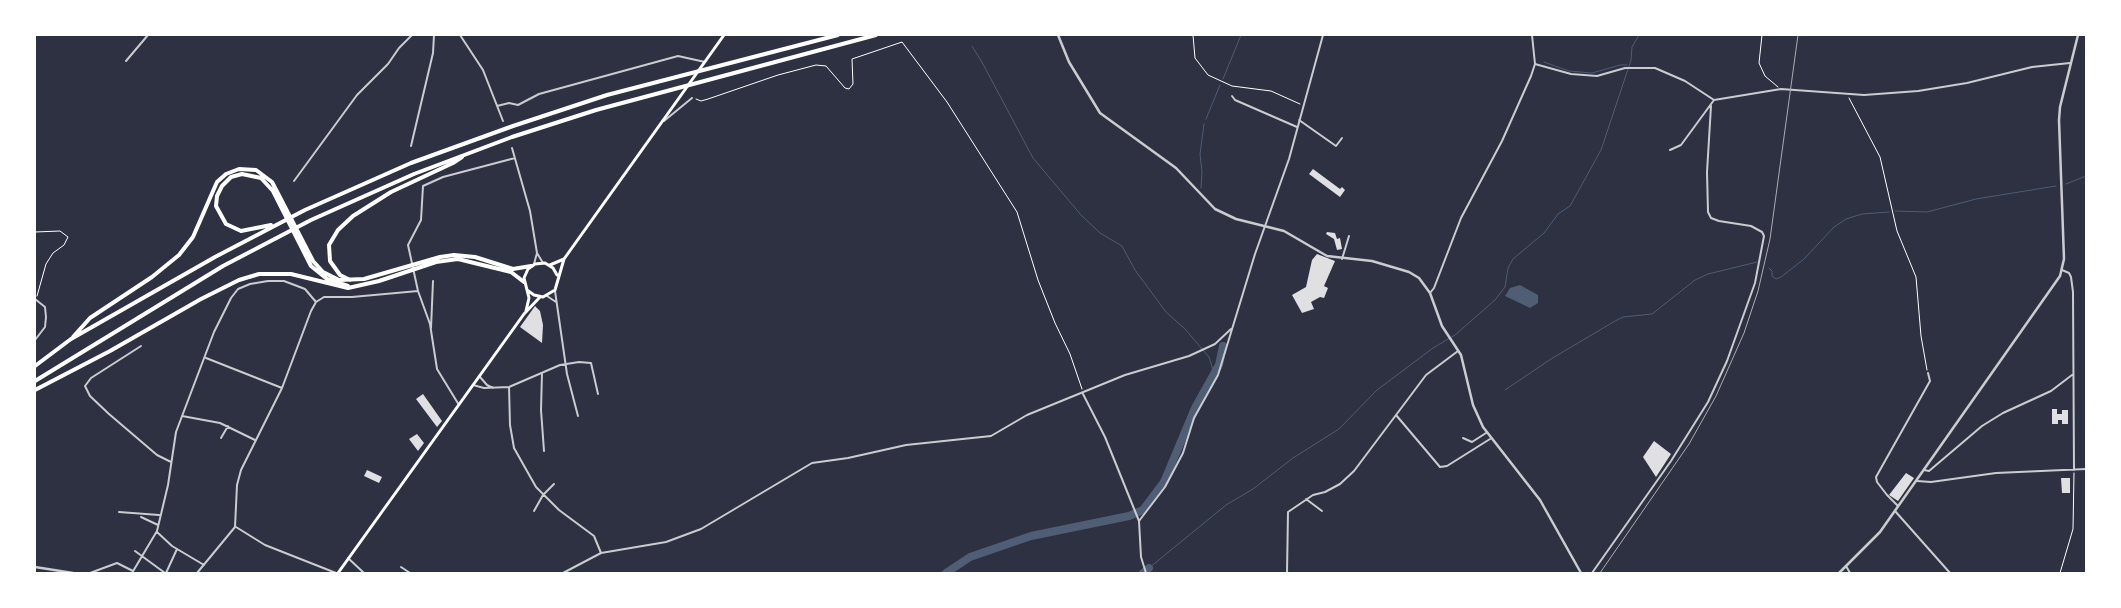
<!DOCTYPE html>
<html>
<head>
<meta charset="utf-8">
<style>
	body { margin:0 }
	#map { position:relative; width:2121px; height:608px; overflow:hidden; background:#2d3142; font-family:"Asap Condensed",sans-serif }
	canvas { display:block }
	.frame { position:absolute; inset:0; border:36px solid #fff; pointer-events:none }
</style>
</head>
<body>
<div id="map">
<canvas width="2121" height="608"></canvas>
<div class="frame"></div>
</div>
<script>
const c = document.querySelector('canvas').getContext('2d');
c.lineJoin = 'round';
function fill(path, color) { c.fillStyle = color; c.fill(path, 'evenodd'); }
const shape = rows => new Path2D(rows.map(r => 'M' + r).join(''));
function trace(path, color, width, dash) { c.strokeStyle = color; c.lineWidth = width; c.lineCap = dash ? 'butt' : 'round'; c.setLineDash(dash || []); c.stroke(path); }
const water = shape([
	[1520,285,1538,295,1538,303,1530,308,1505,296,1510,288]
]);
const stream = shape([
	[972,46,983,64,1033,158,1081,215,1100,233,1122,246,1135,270,1166,312,1185,329,1209,357,1214,373],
	[1544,62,1569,71,1592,73,1620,65,1627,65],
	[1223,79,1241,35],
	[1206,119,1220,85],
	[2066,184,2086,176],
	[1201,188,1202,172,1200,154,1204,124],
	[1895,211,1927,212,1976,199,2056,186],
	[1769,268,1772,271,1772,276,1776,279,1781,277,1804,259,1834,227,1846,219,1862,214,1889,212],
	[1505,390,1551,359,1615,321,1623,317,1652,314,1695,280,1708,274,1757,262],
	[1149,568,1226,505,1253,489,1293,458,1339,429,1377,390,1433,348,1455,335,1495,300,1505,287,1508,268,1513,259,1544,233,1558,214,1570,206,1601,150,1631,60,1632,47,1639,35]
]);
const river = shape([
	[946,573,970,557,1031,536,1129,516,1143,510,1164,482,1195,408,1219,365,1223,346],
	[1143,573,1149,568]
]);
const building = shape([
	[1313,169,1340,189,1342,187,1345,190,1340,197,1309,174],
	[1327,232,1335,233,1337,239,1340,238,1342,249,1337,250,1334,239,1326,234],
	[1317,254,1335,261,1324,286,1328,288,1324,298,1320,297,1311,302,1314,309,1302,313,1292,295,1306,287,1312,260],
	[535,306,540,311,543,325,542,343,520,327],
	[423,394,442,421,437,427,416,399],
	[2052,409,2057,409,2057,414,2062,414,2062,410,2068,410,2068,424,2062,424,2062,420,2058,420,2058,424,2052,424],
	[417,434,424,443,418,451,409,439],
	[1654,441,1671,454,1656,477,1643,457],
	[367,470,382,477,379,483,364,476],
	[1906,473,1914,478,1898,501,1889,495],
	[2061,478,2070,478,2070,493,2062,493]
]);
const path = shape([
	[1193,35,1195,58,1208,75,1232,86,1271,91,1300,104],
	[1762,35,1759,63,1765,76,1778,87],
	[1849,98,1880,157,1897,231,1916,277,1921,336,1927,370],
	[696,99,701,101,708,99,778,75,816,65,826,66,845,88,849,89,853,84,852,59,902,42,947,102,1017,212,1038,280,1055,323,1070,354,1082,389],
	[35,232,60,231,68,237,64,245,53,253,46,264,37,296],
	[2060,573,2073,529,2074,473]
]);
const minor = shape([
	[460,35,483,70,503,121],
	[126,61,148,35],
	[1535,64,1571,74,1597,76,1625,68,1655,68,1685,81,1714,100,1781,89,1864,95,1918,91,1967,83,2032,67,2070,63],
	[1232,96,1235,100,1297,127],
	[497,106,509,103,518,105,539,94,678,56,705,62],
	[1299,120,1336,146,1342,138],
	[664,121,692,98],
	[411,146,433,53,434,35],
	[512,148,530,211,537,253,543,263],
	[1670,150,1681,145,1714,100],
	[294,181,357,95,388,64,399,48,412,35],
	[1342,259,1349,236],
	[534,264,537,253],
	[2062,270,2069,273,2071,277,2073,292,2074,470],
	[555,291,567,374,578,416],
	[1430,293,1434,288,1461,218,1502,141,1531,76,1535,64,1532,35],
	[547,296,556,302],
	[35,299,45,307,46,317,45,327,35,340],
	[431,328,433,281],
	[141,346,91,378,85,386,90,396,109,414,157,455,171,462],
	[206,358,282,388],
	[542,373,541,410,544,451],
	[480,377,487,385,493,388],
	[473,385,484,388,509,387,560,365,579,362,591,363,598,394],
	[509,387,510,425,514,448,536,487,559,510,594,536,601,553],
	[1083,394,1105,437,1139,521],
	[459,405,437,369,430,324,418,291,408,245,421,220,423,186,443,177,515,158],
	[1396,415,1440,467,1447,466,1490,439],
	[182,416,220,423,255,440],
	[221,438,228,426],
	[1463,438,1472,442,1486,433],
	[1924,470,1929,471,1982,426,2003,413,2051,391,2072,375],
	[1917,481,1931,482,1996,473,2086,469],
	[1306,499,1322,511],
	[1898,506,1887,495,1877,482,1876,477,1930,381,1928,373],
	[534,511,543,495,554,484],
	[1895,511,1950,573],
	[119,512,159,515],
	[141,517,158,525],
	[236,527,265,545,336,573],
	[157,532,172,546,204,565],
	[135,551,165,573],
	[348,558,364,573],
	[1846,566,1850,573],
	[401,567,410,573],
	[90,573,117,563,133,571],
	[132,573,157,531,168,485,176,432,214,332,231,298,238,289,250,284,268,281,284,281,305,289,316,302],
	[166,573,177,549],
	[197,573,235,527,237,485,241,470,282,388,311,311,316,302,324,297,352,297,418,291],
	[563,573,601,553,666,542,701,529,812,463,848,458,906,445,991,436,1027,415,1125,375,1189,356,1215,344,1231,329],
	[1146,573,1141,557,1139,521,1165,487,1183,453,1194,418,1218,375,1255,254,1289,159,1323,35],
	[1287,573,1288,512,1313,495,1325,492,1340,484,1354,471,1426,375,1458,351],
	[1592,573,1671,461,1708,402,1727,361,1755,283,1764,236,1762,232,1751,226,1719,221,1711,218,1708,212,1707,172,1711,106]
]);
const tertiary = shape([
	[1058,35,1069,62,1100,113,1176,168,1215,209,1236,219,1284,231,1327,256,1372,261,1409,272,1419,278,1430,293,1442,326,1461,355,1473,405,1483,427,1540,500,1581,573],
	[35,567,73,573],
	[1839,573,1880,532,2060,276,2064,259,2059,120,2060,107,2078,35]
]);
const primary = shape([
	[550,265,564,259],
	[527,290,534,295,543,297,555,290,564,259,724,35],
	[526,311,529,298,524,278,528,269,535,264,545,263,553,268,557,275],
	[338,573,524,314,540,297]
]);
const motorway = shape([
	[271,225,241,231,226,224,216,206,217,196,222,186,231,177,242,174,261,178,273,191,311,266,327,279,348,286],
	[350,280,340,275,330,261,329,245,338,230,353,216,391,192,453,163,462,157],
	[73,337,90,318,152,277,179,255,193,237,217,182,226,174,239,169,256,170,272,182,313,261,323,272,339,280,364,279,440,257,454,255,475,257,513,269,531,266],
	[35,366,71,339,215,257,305,210,411,163,513,126,607,95,838,35],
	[35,381,223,266,311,220,414,174,512,137,596,110,876,35],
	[35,390,110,351,201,299,239,280,259,274,291,274,348,288,379,281,436,262,458,259,511,272,524,282]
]);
const rail = shape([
	[1600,573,1689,444,1716,396,1744,333,1758,291,1770,239,1798,35]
]);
fill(water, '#4f5d75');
trace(stream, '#4f5d75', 1);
trace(river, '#4f5d75', 8);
fill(building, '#e0e0e3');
trace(path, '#fff', 1);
trace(minor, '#caccd0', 2);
trace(tertiary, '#caccd0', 2.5);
trace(primary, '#fff', 3);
trace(motorway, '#fff', 4);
trace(rail, '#abadb3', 1);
</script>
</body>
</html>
